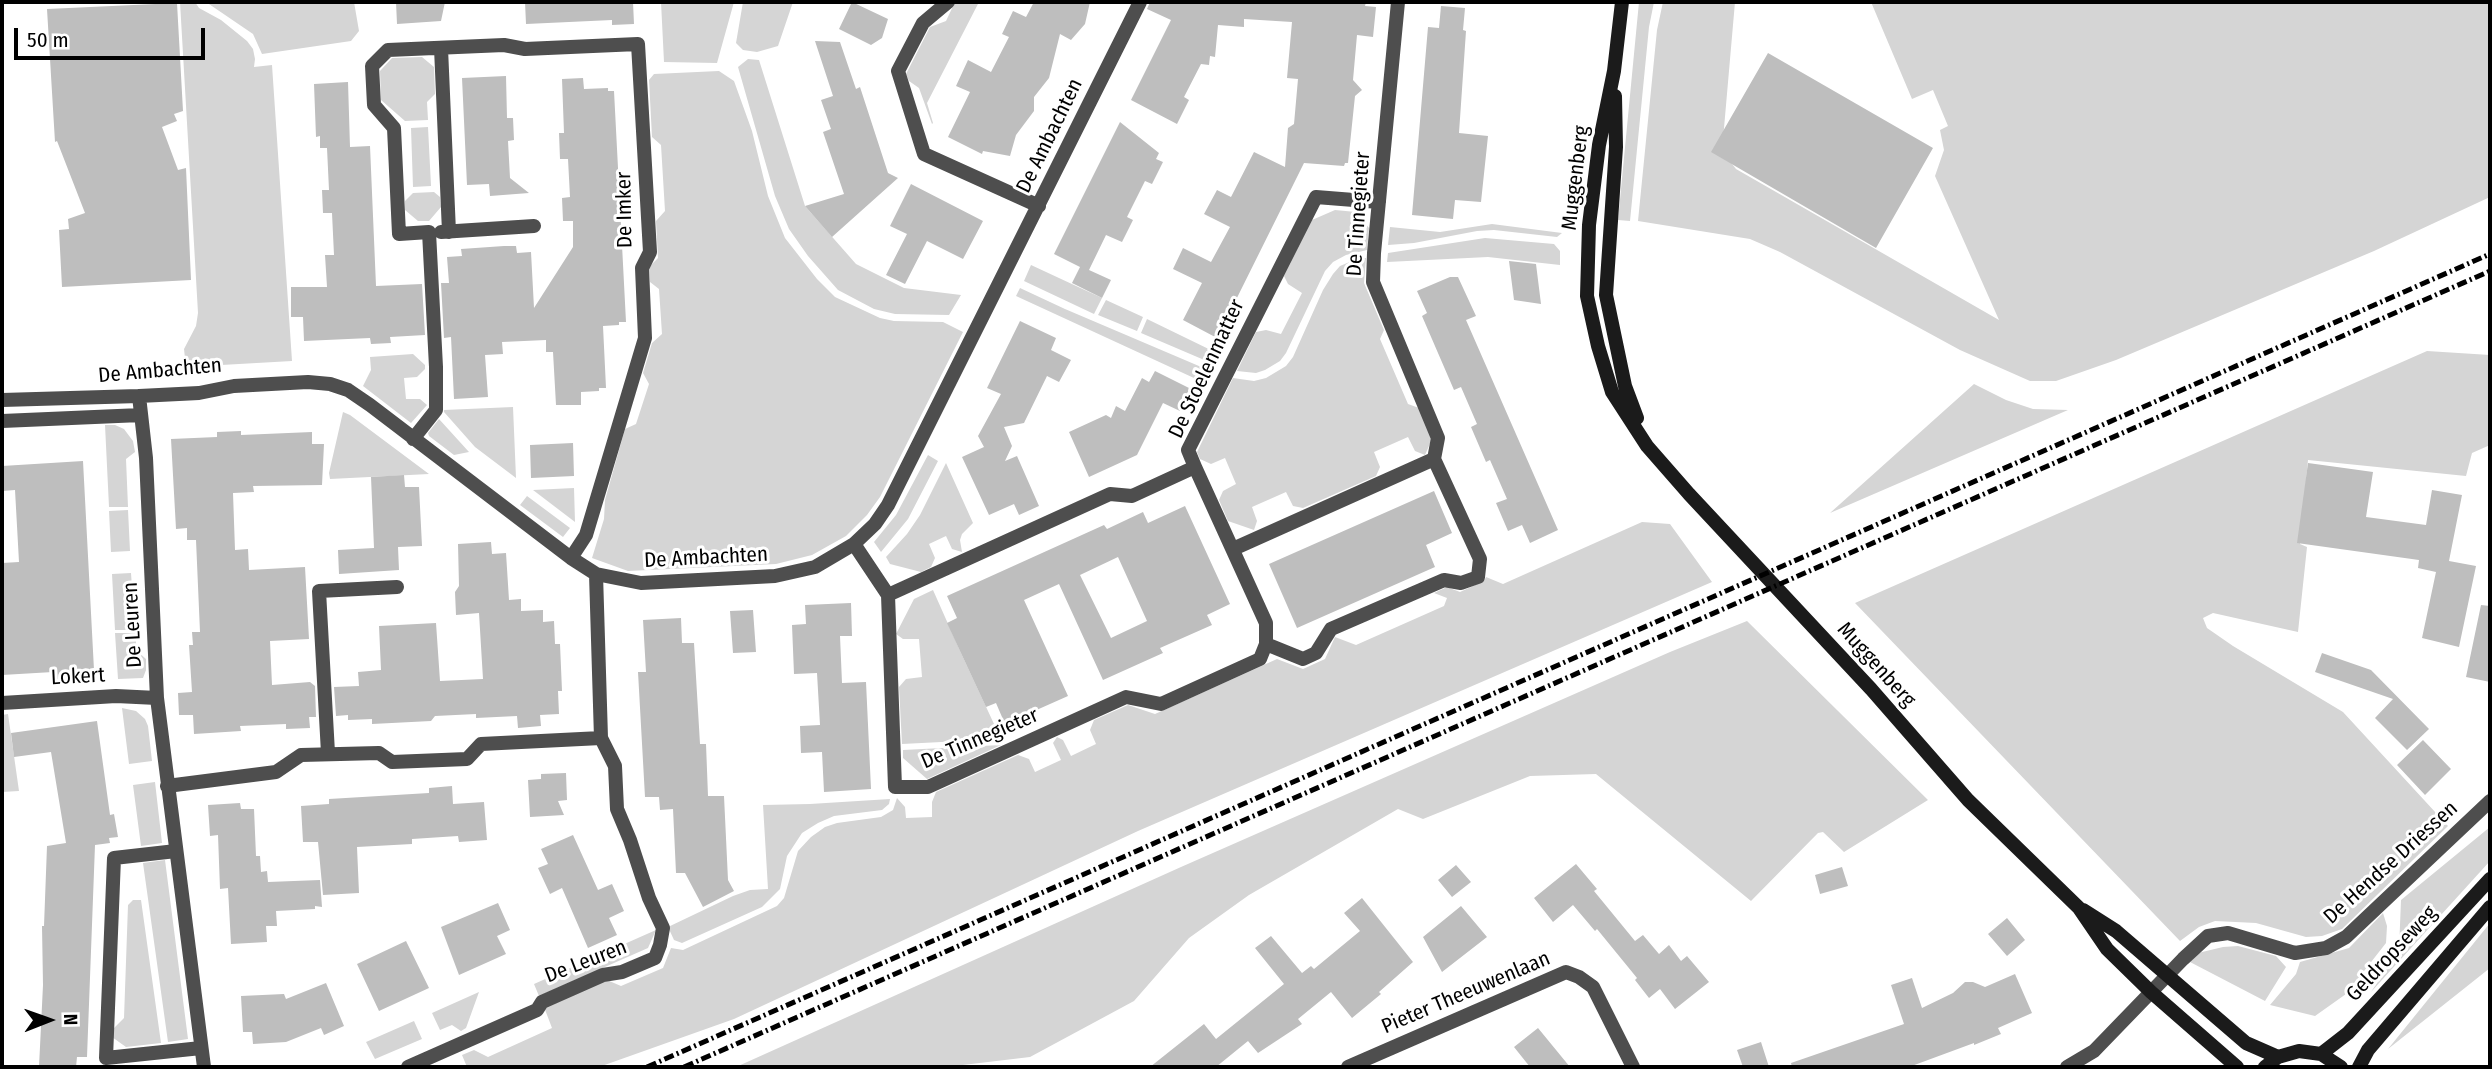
<!DOCTYPE html>
<html>
<head>
<meta charset="utf-8">
<style>
	body { margin:0 }
	#map { position:relative; width:2492px; height:1069px; overflow:hidden; background:#fff; font-family:"Fira Sans Condensed",sans-serif }
	canvas { display:block }
	.frame { position:absolute; inset:0; border:4px solid #000; pointer-events:none }
	.north { position:absolute; left:14px; top:985px; width:70px; height:70px; -webkit-text-stroke:5px #fff; paint-order:stroke; rotate:89deg; font-size:19px; font-weight:700; line-height:28px; text-align:center; color:#000 }
	.north::after { content:''; display:block; margin:auto; width:24px; height:32px; background:#000; clip-path:polygon(50% 0,100% 100%,50% 72%,0 100%) }
	.scale { position:absolute; left:14px; top:28px; width:191px; height:32px; box-sizing:border-box; border:4px solid #000; border-top:0; padding-left:9px; font-size:21px; line-height:24px; white-space:nowrap; color:#000; -webkit-text-stroke:5px #fff; paint-order:stroke }
</style>
</head>
<body>
<div id="map">
<canvas width="2492" height="1069"></canvas>
<div class="frame"></div>
<div class="north">N</div>
<div class="scale">50 m</div>
</div>
<script>
const c = document.querySelector('canvas').getContext('2d');
c.lineJoin = 'round';
function fill(path, color) { c.fillStyle = color; c.fill(path, 'evenodd'); }
const shape = rows => new Path2D(rows.map(r => 'M' + r).join(''));
function trace(path, color, width, dash) { c.strokeStyle = color; c.lineWidth = width; c.lineCap = dash ? 'butt' : 'round'; c.setLineDash(dash || []); c.stroke(path); }
function label(font, color, halo, rows, align = 'center') {
  c.font = font + ' "Fira Sans Condensed",sans-serif'; c.lineWidth = 6; c.setLineDash([]); c.textBaseline = 'middle'; c.strokeStyle = halo; c.fillStyle = color; for (const [text, x, y, turn = 0] of rows) {
    c.save(); c.translate(x, y); c.rotate((+turn || 0) * Math.PI / 180); c.textAlign = isNaN(turn) ? turn : align; if (halo) c.strokeText(text, 0, 0); c.fillText(text, 0, 0); c.restore();
  }
}
const green = shape([
	[180,2,195,2,199,8,221,20,247,41,253,49,255,59,254,67,272,65,292,361,186,367,184,349,196,326,198,313],
	[206,2,354,2,359,31,351,41,262,54,253,34],
	[661,2,734,2,717,63,664,62],
	[743,2,793,2,778,46,757,52,743,50,736,43],
	[955,2,979,2,927,103,933,123,932,124,919,88,909,81,906,74,930,27,946,21],
	[1639,2,1654,2,1649,27,1630,221,1618,220],
	[1663,2,1735,2,1722,151,1736,169,1999,320,1935,176,1944,150,1940,130,1948,126,1933,90,1912,99,1871,2,2490,2,2490,197,2374,251,2116,360,2056,381,2030,381,1960,350,1780,252,1750,239,1638,221,1657,30],
	[422,57,434,67,435,94,427,102,428,120,405,121,381,100,380,71,392,58],
	[748,59,759,60,805,206,856,264,904,288,961,295,949,315,895,314,874,309,838,290,808,256,789,229,775,196,738,67],
	[719,71,734,81,752,131,768,196,785,238,817,279,835,297,880,318,894,321,943,322,963,332,880,497,867,515,846,536,812,555,776,564,628,571,592,558,604,519,605,500,625,429,636,424,649,384,643,373,652,343,662,334,659,289,650,282,649,267,658,258,656,221,665,211,661,145,652,137,649,80,654,74],
	[428,127,431,186,413,187,411,128],
	[434,192,440,197,441,207,429,221,418,221,405,210,405,201,413,193],
	[1335,210,1356,212,1369,228,1367,250,1346,255,1333,262,1325,271,1286,353,1280,361,1265,370,1256,373,1237,371,1256,332,1266,330,1281,334,1302,293,1288,284,1284,276,1312,220],
	[1492,224,1562,233,1557,237,1494,230,1477,231,1414,243,1388,245,1390,227,1440,232],
	[1485,238,1554,244,1560,251,1560,265,1488,257,1387,262,1388,253],
	[1359,258,1366,258,1364,283,1384,330,1380,339,1408,404,1419,408,1432,439,1425,455,1415,451,1408,437,1374,452,1380,467,1376,476,1303,508,1293,506,1286,492,1252,507,1257,521,1254,530,1228,521,1219,500,1223,491,1236,484,1225,458,1211,464,1200,459,1197,452,1233,378,1254,381,1266,378,1286,366,1293,357,1323,290,1333,274,1340,266],
	[1031,265,1102,298,1094,314,1024,281],
	[1020,288,1065,309,1213,372,1207,384,1016,296],
	[1106,300,1143,317,1137,331,1098,315],
	[1147,319,1221,355,1216,365,1141,333],
	[2427,351,2490,355,2490,445,2472,453,2466,476,2308,460,2300,544,2307,547,2298,632,2213,613,2203,618,2207,628,2233,646,2343,712,2448,826,2342,929,2322,936,2306,937,2256,923,2215,921,2199,927,2180,941,1855,603],
	[413,354,425,365,425,369,417,377,404,378,406,399,420,399,427,405,411,423,363,386,371,370,370,357],
	[1974,384,2006,400,2033,409,2068,410,1830,513],
	[513,407,516,478,475,447,444,412,444,410],
	[343,412,350,415,429,474,330,479,329,473],
	[439,419,469,452,454,455,429,436,428,433],
	[105,425,115,425,124,429,133,441,135,452,126,459,128,507,109,507],
	[928,455,938,461,908,519,881,552,874,542,896,515],
	[946,463,973,523,962,534,960,540,962,552,952,549,946,536,929,544,935,558,931,567,921,572,890,564,886,557,907,534,920,515],
	[574,488,575,522,533,490],
	[527,496,570,528,563,537,520,505],
	[128,510,130,551,111,552,109,511],
	[1642,522,1670,524,1712,582,1138,831,734,1019,599,1067,467,1067,462,1055,474,1050,488,1057,552,1028,544,1007,607,980,621,986,663,968,671,948,683,950,777,906,784,898,798,851,811,837,825,827,837,823,881,817,893,810,897,798,905,807,906,818,932,817,932,802,936,792,1018,755,1029,759,1035,772,1061,760,1053,743,1057,737,1063,740,1071,756,1096,744,1090,730,1094,720,1128,705,1155,714,1277,659,1303,669,1325,659,1335,637,1356,645,1444,606,1447,598,1434,593,1447,587,1460,592,1484,581,1486,577,1503,584],
	[131,573,135,630,115,630,112,574],
	[933,590,961,653,1001,739,902,744,899,687,906,679,922,677,919,639,903,639,896,634,914,599],
	[1747,621,1928,800,1844,852,1823,832,1818,833,1751,901,1596,774,1530,776,1423,819,1398,809,1249,895,1189,938,1134,1001,1030,1057,946,1067,736,1067,1181,867,1670,652],
	[115,633,136,633,136,650,146,659,146,670,143,678,118,679],
	[122,708,136,711,145,719,148,726,152,761,129,764],
	[8,714,19,791,2,792,2,715],
	[1001,745,927,779,903,758,903,750],
	[155,782,162,843,141,846,133,785],
	[890,799,889,804,882,810,834,816,818,823,802,833,787,856,780,889,762,907,682,943,674,940,668,927,733,896,750,890,768,889,763,805,810,804],
	[2490,827,2490,861,2371,992,2399,950,2401,900],
	[165,860,188,1039,168,1042,143,863],
	[133,900,141,900,161,1043,126,1047,112,1037,113,1029,124,1018,128,905],
	[2383,913,2387,926,2386,943,2346,994,2315,1016,2270,1005,2296,974,2300,962,2349,948],
	[2490,923,2490,968,2388,1049],
	[656,930,648,948,539,996,534,984],
	[2238,946,2276,956,2286,967,2265,1001,2190,962,2198,953,2223,947],
	[479,992,466,1028,461,1031,452,1025,440,1030,432,1013],
	[414,1021,422,1039,375,1059,366,1042]
]);
const building = shape([
	[396,2,445,2,441,21,397,24],
	[525,2,633,2,634,24,612,25,612,20,526,24],
	[852,2,888,19,882,38,871,45,839,29],
	[1034,2,1090,2,1085,24,1071,40,1060,34,1049,78,1034,97,1034,111,1016,135,1010,156,983,151,982,154,948,137,970,92,956,86,968,60,991,72,1009,37,1002,34,1013,11,1026,17],
	[1150,2,1366,2,1365,6,1376,7,1373,37,1357,35,1353,80,1362,90,1355,96,1348,163,1345,163,1344,166,1304,163,1217,338,1183,320,1202,283,1173,269,1183,248,1211,262,1230,227,1204,214,1217,190,1231,197,1254,152,1285,167,1288,128,1294,124,1298,79,1287,78,1292,22,1244,19,1244,27,1218,25,1215,57,1210,56,1209,65,1201,64,1184,97,1189,100,1177,124,1131,100,1171,20,1147,9],
	[177,3,183,111,174,114,177,121,162,127,178,170,186,168,191,280,62,287,59,230,69,229,68,219,85,213,57,141,55,142,47,9],
	[1441,6,1465,8,1463,30,1466,31,1459,133,1488,136,1481,202,1455,200,1453,219,1412,215,1428,27,1439,28],
	[815,41,840,42,856,89,860,87,888,173,898,178,832,237,805,206,844,194,823,132,831,129,821,100,833,96],
	[1768,53,1933,148,1876,248,1711,152],
	[506,76,507,118,513,118,514,140,508,141,510,178,529,193,490,196,489,184,467,185,462,78],
	[583,78,584,89,608,88,608,91,614,91,626,322,619,322,619,325,603,326,606,388,599,388,599,391,581,392,581,405,556,405,553,352,546,352,546,340,502,342,503,354,485,355,488,397,454,399,451,337,444,338,441,283,449,283,447,257,462,256,461,249,504,246,516,246,517,253,531,252,534,308,573,247,573,221,563,221,562,198,570,197,568,159,560,159,559,133,564,133,562,79],
	[348,82,350,147,370,146,376,286,422,284,425,335,390,337,391,343,371,344,370,338,304,341,303,317,291,317,291,287,327,287,325,255,334,255,332,213,323,213,322,190,329,190,327,148,320,148,320,136,316,137,314,84],
	[1120,122,1159,153,1156,159,1163,162,1152,184,1145,181,1127,217,1133,220,1122,242,1106,235,1089,270,1111,280,1102,298,1072,283,1080,267,1054,254],
	[911,184,983,221,963,259,927,241,905,284,886,275,907,234,890,226],
	[1509,261,1536,264,1541,304,1514,300],
	[1450,277,1458,277,1476,316,1466,320,1558,530,1530,543,1522,525,1508,531,1496,503,1507,499,1490,460,1486,462,1471,427,1477,424,1461,387,1454,390,1422,316,1427,313,1417,291],
	[1020,321,1056,338,1051,350,1071,360,1059,382,1047,376,1024,423,1004,427,1012,446,1005,461,1017,456,1039,506,1019,515,1014,504,989,515,962,457,984,447,978,436,1001,394,987,388],
	[1155,371,1191,389,1180,411,1163,403,1137,455,1089,477,1069,432,1106,415,1111,418,1116,406,1125,411,1142,378,1149,382],
	[241,431,241,435,312,432,312,444,324,444,322,485,253,486,254,492,233,493,235,550,248,549,249,570,305,567,309,639,270,641,272,685,310,682,315,686,316,717,309,717,310,728,286,729,286,724,240,726,241,731,194,734,193,715,179,715,178,693,192,692,189,645,193,645,192,632,200,632,196,540,187,540,187,528,176,529,171,439,217,437,217,432],
	[573,443,574,476,531,478,530,445],
	[83,461,94,670,75,671,76,682,54,683,53,672,2,675,2,563,19,562,15,490,2,491,2,466],
	[2308,463,2373,472,2366,517,2426,525,2432,490,2462,495,2449,561,2476,566,2459,647,2422,638,2436,572,2418,568,2419,560,2297,543],
	[404,475,405,487,419,487,422,546,398,547,399,570,339,574,338,550,374,548,371,477],
	[1434,491,1452,533,1426,545,1435,567,1297,628,1269,564],
	[1185,506,1230,604,1207,615,1212,625,1160,648,1163,653,1103,680,1059,584,1024,600,1068,696,1005,724,996,703,986,707,947,623,957,618,947,596,1104,525,1107,529,1143,512,1148,523],
	[1118,557,1147,621,1111,638,1080,575],
	[491,542,492,554,506,553,509,600,521,599,521,611,543,610,543,622,554,621,555,644,560,644,562,691,558,691,559,714,540,715,541,726,518,728,517,716,476,718,476,714,435,716,431,721,372,724,372,719,348,720,348,715,336,716,334,687,359,686,358,672,381,670,379,626,436,623,440,681,483,679,479,613,456,615,455,592,459,586,458,544],
	[851,603,852,636,840,636,842,683,866,682,871,789,824,792,822,752,801,753,800,726,820,725,817,673,794,674,792,625,806,624,805,605],
	[2481,605,2490,606,2490,682,2466,677],
	[753,610,756,652,733,653,730,611],
	[681,618,682,643,694,643,700,744,706,744,708,796,724,796,728,880,734,891,703,907,685,873,676,873,673,809,660,810,659,797,645,797,638,672,646,672,643,620],
	[2322,653,2371,670,2429,729,2407,750,2375,718,2393,699,2315,672],
	[97,721,110,815,114,814,118,837,109,838,110,843,95,845,87,1057,77,1057,76,1067,39,1067,43,985,42,926,44,926,47,846,66,843,51,752,14,757,11,733],
	[2423,740,2451,769,2425,795,2397,765],
	[566,773,567,800,558,801,564,815,530,817,528,780,541,779,541,774],
	[452,786,453,804,484,802,487,840,459,842,458,836,412,839,412,844,357,847,359,893,323,895,318,842,303,842,301,806,329,804,329,799,429,793,429,788],
	[240,803,241,809,254,809,256,856,260,856,261,872,267,871,268,882,320,880,322,907,315,906,315,909,276,911,277,926,266,926,267,942,231,944,228,888,220,889,218,835,210,836,208,805],
	[573,835,598,890,612,884,624,911,609,918,617,935,588,948,562,888,550,894,538,868,548,864,541,849],
	[1576,864,1597,889,1594,891,1635,941,1643,935,1659,954,1669,945,1681,961,1687,956,1709,982,1675,1009,1660,989,1649,998,1635,980,1637,978,1597,929,1595,931,1573,905,1553,922,1534,898],
	[1456,865,1471,882,1452,897,1438,880],
	[1842,867,1848,886,1820,894,1815,875],
	[1362,898,1413,962,1379,992,1381,994,1352,1018,1331,992,1298,1019,1302,1024,1258,1053,1248,1041,1216,1067,1150,1067,1204,1024,1216,1039,1284,984,1255,948,1271,936,1302,973,1311,966,1314,969,1360,931,1344,913],
	[498,903,510,930,497,936,506,954,459,975,441,927],
	[1461,906,1487,937,1442,972,1423,937],
	[2007,918,2025,940,2007,956,1988,934],
	[406,941,429,988,379,1011,357,964],
	[2015,974,2032,1013,1998,1028,2001,1034,1974,1045,1974,1043,1909,1067,1792,1067,1791,1063,1904,1024,1891,985,1912,978,1922,1008,1953,993,1965,982,1973,982,1985,987],
	[326,983,344,1026,324,1035,321,1028,286,1042,253,1044,252,1032,243,1032,241,996,284,994,286,999],
	[1538,1028,1570,1067,1530,1067,1514,1047],
	[1761,1042,1769,1067,1743,1067,1737,1050]
]);
const street = shape([
	[948,2,923,23,898,71,924,154,1039,206],
	[441,48,449,232],
	[441,232,534,226],
	[139,396,146,458,157,698,204,1067],
	[2,400,139,396,199,393,234,386,308,382,330,384,348,390,370,405,571,558,596,574,641,583,775,576,815,567,854,544,875,524,888,505,1140,2],
	[2,421,141,415],
	[413,439,436,410,436,367,429,232,399,234,394,128,374,105,372,66,388,50,504,45,525,49,638,44,650,252,642,268,645,338,586,535,571,558],
	[854,544,888,595,895,787,928,787,1126,697,1161,704,1260,659,1266,644,1266,623,1195,467],
	[1233,549,1434,459,1438,438,1373,282,1374,253,1398,2],
	[888,595,1110,494,1132,496,1195,467,1188,450,1316,197,1379,202],
	[1266,644,1303,659,1316,653,1331,629,1444,580,1461,583,1478,577,1480,559,1434,459],
	[2,703,116,696,157,698],
	[328,753,319,591,397,587],
	[167,786,276,772,301,755,379,753,392,762,467,759,481,744,601,738],
	[176,851,114,858,106,1058,201,1048],
	[408,1067,537,1010,542,1002,603,975,622,972,655,958,660,945,663,928,649,898,630,840,617,809,615,766,601,738,596,574],
	[1348,1067,1566,972,1579,977,1593,987,1633,1067],
	[2067,1067,2094,1051,2183,959,2208,936,2228,933,2295,953,2326,948,2346,937,2490,801]
]);
const secondary = shape([
	[1622,2,1614,71,1599,145,1589,225,1587,296,1598,346,1612,392,1647,446,1689,494,1871,689,1968,800,2079,908,2107,949,2151,992,2237,1067],
	[1615,96,1616,147,1606,295,1625,386,1637,418],
	[2083,910,2116,931,2246,1043,2278,1057],
	[2321,1054,2348,1033,2490,879],
	[2265,1067,2278,1057,2299,1051,2321,1054,2341,1067],
	[2359,1067,2368,1050,2490,907]
]);
const rail = shape([
	[647,1067,2490,254],
	[684,1067,2490,271]
]);
const streetNames = [
	["De Ambachten",1050,136,-64],
	["Muggenberg",1576,178,-83],
	["De Imker",625,210,-91],
	["De Tinnegieter",1359,214,-86],
	["De Stoelenmatter",1207,369,-65],
	["De Ambachten",160,371,-5],
	["De Ambachten",706,558,-3],
	["De Leuren",133,625,-93],
	["Muggenberg",1876,665,48],
	["Lokert",78,677,-3],
	["De Tinnegieter",980,739,-23],
	["De Hendse Driessen",2391,863,-42],
	["Geldropseweg",2392,954,-47],
	["De Leuren",586,962,-21],
	["Pieter Theeuwenlaan",1466,993,-23]
];
fill(green, '#d5d5d5');
fill(building, '#bebebe');
trace(street, '#4e4e4e', 14);
trace(secondary, '#1b1b1b', 14);
trace(rail, '#000', 5, [10, 3.5, 2, 3.5]);
label('21px', '#000', '#fff', streetNames);
</script>
</body>
</html>
